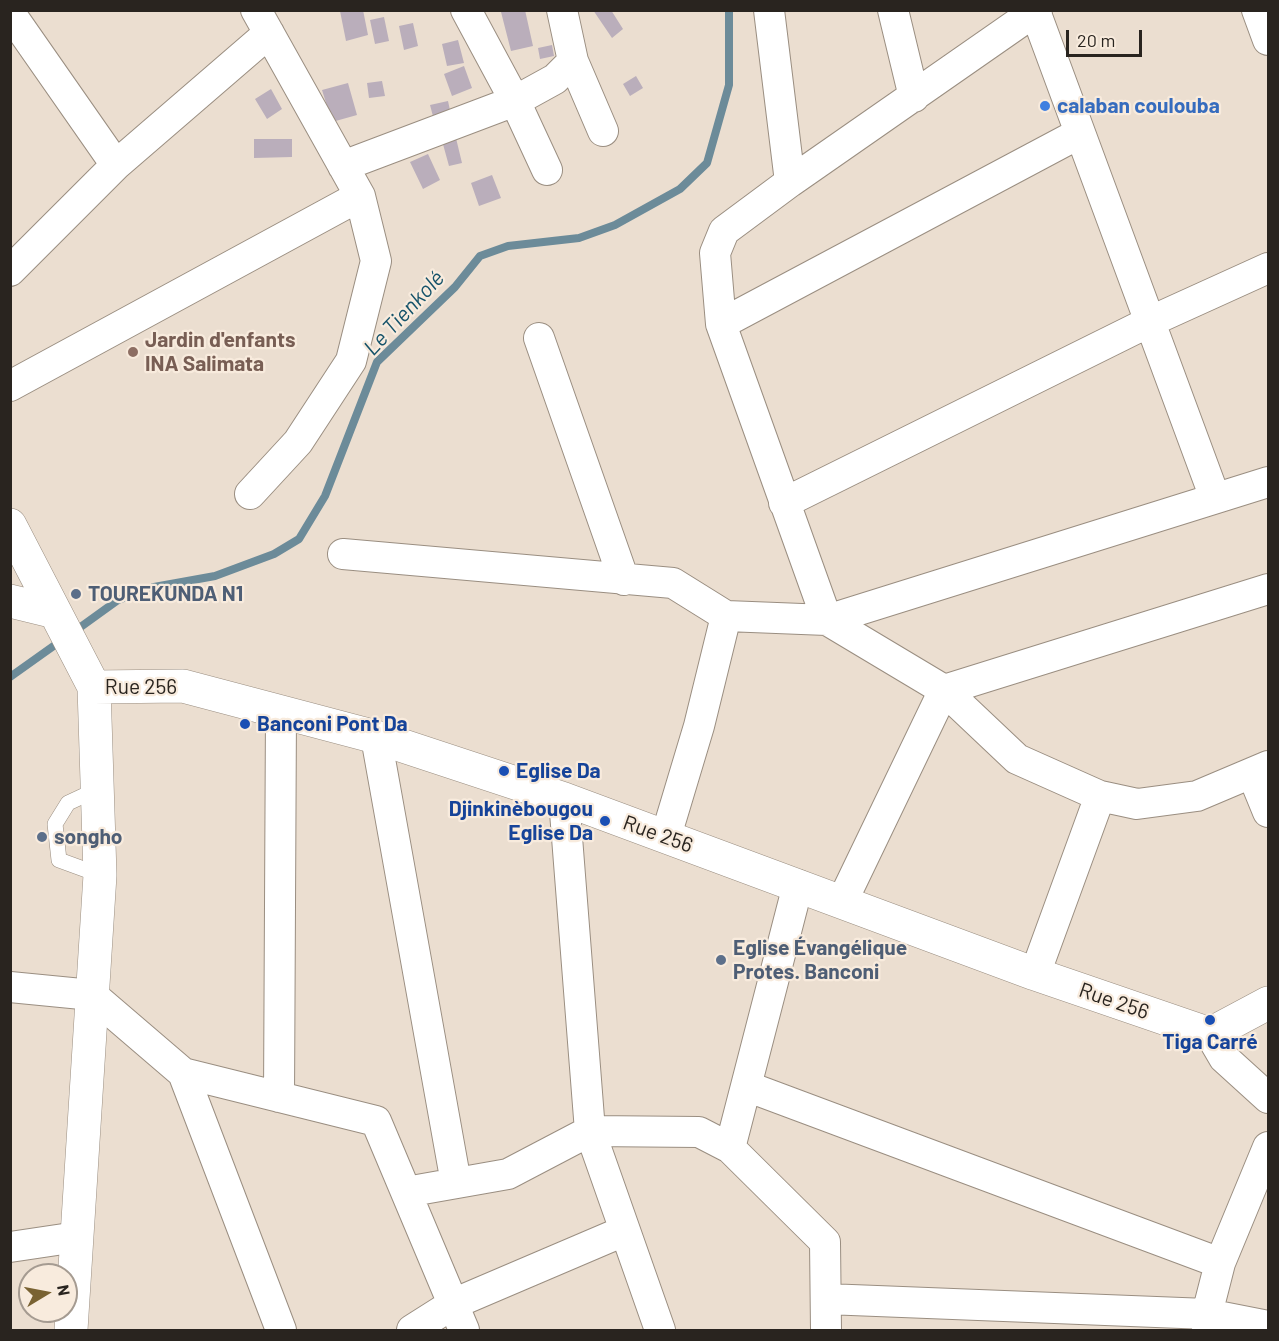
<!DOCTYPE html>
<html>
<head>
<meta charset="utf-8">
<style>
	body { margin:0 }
	#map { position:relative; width:1279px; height:1341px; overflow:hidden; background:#ebded0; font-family:Barlow,sans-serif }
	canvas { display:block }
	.frame { position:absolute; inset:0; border:12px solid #29241f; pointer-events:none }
	.north { position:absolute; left:18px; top:1263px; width:60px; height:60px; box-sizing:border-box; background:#f8ebdd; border:2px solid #a59b91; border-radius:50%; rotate:80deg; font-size:16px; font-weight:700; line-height:24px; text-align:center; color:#29241f }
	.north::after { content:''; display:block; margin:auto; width:21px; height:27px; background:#796232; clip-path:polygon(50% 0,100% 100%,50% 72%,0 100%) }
	.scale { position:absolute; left:1066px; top:30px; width:76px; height:27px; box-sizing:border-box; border:3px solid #29241f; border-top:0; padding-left:8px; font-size:18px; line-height:21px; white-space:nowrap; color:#29241f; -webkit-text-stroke:4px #f8ebdd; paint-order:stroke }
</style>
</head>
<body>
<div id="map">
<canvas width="1279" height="1341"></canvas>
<div class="frame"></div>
<div class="north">N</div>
<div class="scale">20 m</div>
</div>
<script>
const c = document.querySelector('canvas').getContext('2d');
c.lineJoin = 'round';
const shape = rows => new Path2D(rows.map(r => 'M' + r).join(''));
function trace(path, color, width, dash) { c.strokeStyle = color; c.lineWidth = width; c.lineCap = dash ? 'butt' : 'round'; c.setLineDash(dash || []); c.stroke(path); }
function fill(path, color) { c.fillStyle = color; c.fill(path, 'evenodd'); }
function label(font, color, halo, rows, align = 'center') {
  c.font = font + ' Barlow,sans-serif'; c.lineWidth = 4.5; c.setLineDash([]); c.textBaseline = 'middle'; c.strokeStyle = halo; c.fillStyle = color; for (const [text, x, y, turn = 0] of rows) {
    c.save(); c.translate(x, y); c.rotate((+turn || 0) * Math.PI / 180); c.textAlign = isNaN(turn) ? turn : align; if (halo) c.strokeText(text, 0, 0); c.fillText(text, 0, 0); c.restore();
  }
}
const stream = shape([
	[75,631,118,600,154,587,215,576,274,554,299,539,325,496,377,362,455,287,480,256,508,246,579,238,615,225,680,189,707,163,729,85,729,10],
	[10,677,62,640]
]);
const building = shape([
	[343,10,363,10,368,35,346,41,340,11],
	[507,10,525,10,533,46,511,51,501,12],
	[593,10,611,10,623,29,612,38],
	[384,17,389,41,375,44,370,20],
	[413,23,418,46,404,50,399,26],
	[458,40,464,63,447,66,442,44],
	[552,45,554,56,540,59,538,48],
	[464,66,472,88,452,96,444,74],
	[636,76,643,88,630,96,623,84],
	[382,81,385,96,369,98,367,83],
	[348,83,357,115,332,122,322,90],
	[271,89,282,109,267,119,255,99],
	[448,101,451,115,434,120,430,105],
	[455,134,462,163,449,166,441,137],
	[254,139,292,139,292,157,254,158],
	[428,154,440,180,423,189,410,162],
	[492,175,501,198,479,206,471,183]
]);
const lane = shape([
	[98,789,68,803,55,824,59,860,100,875]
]);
const street = shape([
	[466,10,515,101,547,170],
	[562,10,573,61,603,131],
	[769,10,790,182],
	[893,10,914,97],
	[1037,10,790,182,724,231,715,253,721,324,827,620,1268,482],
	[1257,10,1268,40],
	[1035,11,1215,498],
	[10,13,116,165],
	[343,166,515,101,555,79,573,61],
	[10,271,116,165,269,33],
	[721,324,1080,133],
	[539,338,624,580],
	[10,386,360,196],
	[250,494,298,442,351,361,376,261,360,196,256,10],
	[784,503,1149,322,1268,268],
	[343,554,673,583,726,616,827,620,944,690,1017,759,1100,796,1137,804,1197,796,1268,766],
	[376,737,456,1183],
	[1252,773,1268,812],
	[564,799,590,1131,660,1330],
	[666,836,699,726,726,616],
	[842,902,944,690,1268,589],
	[1035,974,1100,796],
	[10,987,92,995,183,1073,281,1330],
	[1210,1034,1224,1058,1268,1098],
	[183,1073,376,1121,464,1330],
	[746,1086,1220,1263],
	[279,1097,281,712],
	[730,1148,798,885],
	[406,1192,508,1174,590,1131,699,1132,730,1148,825,1242,826,1330],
	[10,1247,77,1237],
	[826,1299,1207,1314,1268,1326],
	[412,1330,453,1304,624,1231],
	[1207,1330,1207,1314,1220,1263,1268,1147]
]);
const secondary = shape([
	[10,525,94,687,100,875,71,1330],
	[10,601,55,612],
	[94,687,183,686,376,737,564,799,1035,974,1210,1034,1268,1003]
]);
const markers = [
	[1045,106,6,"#3f7fe0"],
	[133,352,6,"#8d6e63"],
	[76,594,6,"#5c6f8a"],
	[245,724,6,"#1a4fb4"],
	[504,771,6,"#1a4fb4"],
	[605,821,6,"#1a4fb4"],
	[42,837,6,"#5c6f8a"],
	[721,960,6,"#5c6f8a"],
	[1210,1020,6,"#1a4fb4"]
];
const shopNames = [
	["calaban coulouba",1057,106]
];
const educationNames = [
	["Jardin d'enfants",145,340],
	["INA Salimata",145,364]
];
const serviceNames = [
	["TOUREKUNDA N1",88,594],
	["songho",54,837],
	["Eglise Évangélique",733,948],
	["Protes. Banconi",733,972]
];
const streetNames = [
	["Rue 256",141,687],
	["Rue 256",658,834,20],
	["Rue 256",1114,1001,19]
];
const transitNames = [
	["Banconi Pont Da",257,724],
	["Eglise Da",516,771],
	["Djinkinèbougou",593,809,"right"],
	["Eglise Da",593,833,"right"],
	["Tiga Carré",1210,1042,"center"]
];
const waterNames = [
	["Le Tienkolé",404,313,-47]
];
trace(stream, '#6c8b99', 8);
fill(building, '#baaebb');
trace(lane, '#9a8e81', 16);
trace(street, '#9a8e81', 32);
trace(secondary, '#9a8e81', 34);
trace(lane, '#fff', 15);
trace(street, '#fff', 30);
trace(secondary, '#fff', 33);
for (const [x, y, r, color] of markers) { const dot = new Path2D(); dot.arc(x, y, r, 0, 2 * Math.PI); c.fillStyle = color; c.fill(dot); trace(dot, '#f8ebdd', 2); }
label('bold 21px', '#366cbe', '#f8ebdd', shopNames, 'left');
label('bold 21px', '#785e54', '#f8ebdd', educationNames, 'left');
label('bold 21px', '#4e5e75', '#f8ebdd', serviceNames, 'left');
label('21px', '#29241f', '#f8ebdd', streetNames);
label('bold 21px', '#164399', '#f8ebdd', transitNames, 'left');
label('italic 22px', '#16536a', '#f8ebdd', waterNames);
</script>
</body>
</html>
